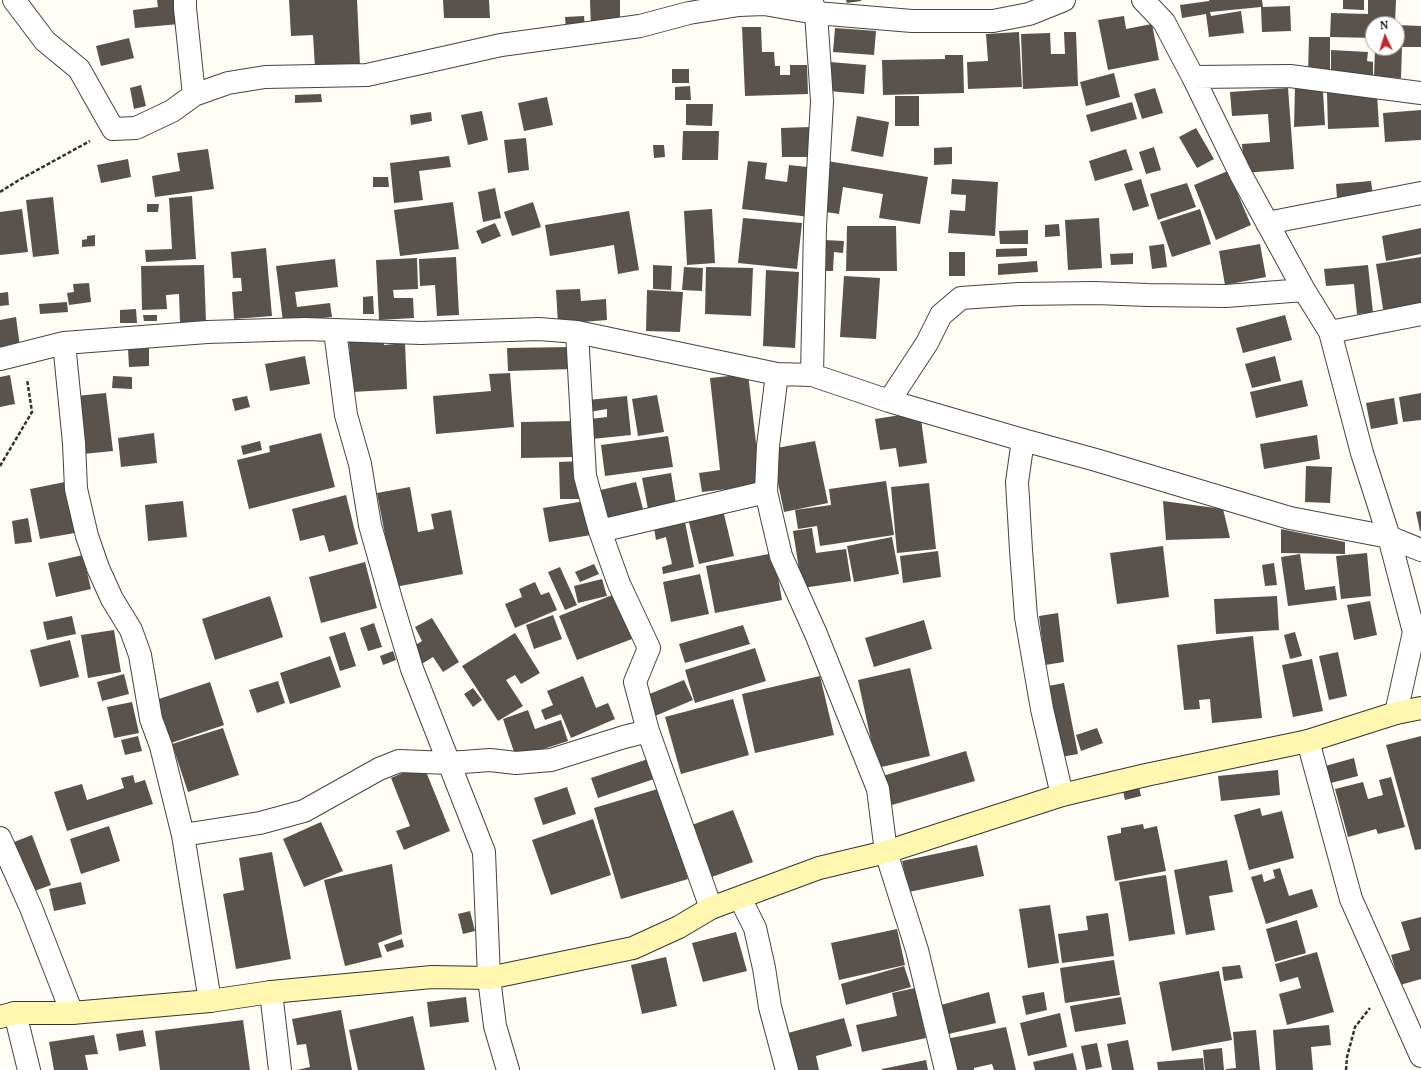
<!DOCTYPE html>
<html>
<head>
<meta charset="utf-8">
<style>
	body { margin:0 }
	#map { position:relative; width:1421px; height:1070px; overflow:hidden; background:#fffdf5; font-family:"PT Serif",serif }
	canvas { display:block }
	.north { position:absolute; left:1365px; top:16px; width:40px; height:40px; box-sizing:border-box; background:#fff; border:1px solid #a0a0a0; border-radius:50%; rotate:356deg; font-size:11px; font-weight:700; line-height:16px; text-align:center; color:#111 }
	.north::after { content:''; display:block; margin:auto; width:14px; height:18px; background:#c4262e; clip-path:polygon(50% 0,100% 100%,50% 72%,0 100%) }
</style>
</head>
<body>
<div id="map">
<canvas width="1421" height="1070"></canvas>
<div class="north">N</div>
</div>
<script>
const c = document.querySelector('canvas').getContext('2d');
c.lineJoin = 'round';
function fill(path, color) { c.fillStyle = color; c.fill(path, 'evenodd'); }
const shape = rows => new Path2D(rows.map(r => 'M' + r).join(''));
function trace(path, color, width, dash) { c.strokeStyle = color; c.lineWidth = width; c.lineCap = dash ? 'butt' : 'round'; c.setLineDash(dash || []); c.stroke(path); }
const building = shape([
	[157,0,177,0,179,24,135,28,133,10,158,7],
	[289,0,357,0,360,65,315,68,313,35,291,36],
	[443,0,489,0,490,18,444,18],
	[590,0,620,0,620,27,591,28],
	[846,0,861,0,861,1,847,3],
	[1209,0,1262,0,1263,7,1290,6,1291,31,1262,32,1261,7,1210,12,1211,16,1241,11,1244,33,1209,37,1206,14,1182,18,1180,5,1209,1,1210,5],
	[1343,0,1364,0,1364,10,1343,9],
	[1368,0,1396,0,1395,24,1373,24,1373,38,1330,37,1331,13,1368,14],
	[584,16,585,28,566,29,565,17],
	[1124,16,1126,29,1152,24,1159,60,1108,70,1098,20],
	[1397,25,1421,26,1421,47,1402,47,1401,78,1374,77,1375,48,1397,48],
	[742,27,761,27,762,52,774,52,775,66,780,66,780,75,790,75,790,65,807,65,808,94,745,96],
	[835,28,876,31,874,55,833,52],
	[1019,32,1022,87,968,89,967,62,988,61,986,34],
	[1064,32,1076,32,1078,86,1023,89,1021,34,1050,33,1051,54,1065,54],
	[1309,37,1330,37,1330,74,1308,73],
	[129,38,134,58,101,66,96,46],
	[1331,50,1368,52,1367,61,1373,62,1373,76,1331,74],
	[945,55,963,55,964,93,883,95,882,60,945,59],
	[830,62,866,65,864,94,828,91],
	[672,69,689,69,689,83,672,83],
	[1114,73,1120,97,1086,106,1080,82],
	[141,85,146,106,134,109,130,88],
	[690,86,691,100,675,100,675,87],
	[1295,86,1323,92,1325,125,1294,127],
	[1155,88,1163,113,1142,119,1134,94],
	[1288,88,1294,169,1244,173,1242,144,1270,142,1268,114,1232,116,1230,92],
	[1327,93,1377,93,1379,127,1328,129],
	[321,94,322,102,295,103,295,95],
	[895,96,919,96,919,126,895,126],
	[547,97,553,125,524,131,518,103],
	[1132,102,1137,119,1091,132,1086,115],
	[686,104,713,104,712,126,686,125],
	[1421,110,1421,140,1385,142,1383,113],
	[482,111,488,140,468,145,461,115],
	[431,112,432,121,411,125,410,115],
	[857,116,889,122,883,157,851,151],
	[810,127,811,157,782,157,781,128],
	[1196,128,1214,159,1197,168,1179,137],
	[683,131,719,131,718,160,682,160],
	[526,138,529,170,508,173,504,140],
	[653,145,664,145,665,157,654,158],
	[952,147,952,164,934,165,934,148],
	[1154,147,1161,170,1146,174,1139,152],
	[208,149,214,189,155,197,152,176,180,171,177,153],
	[1126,149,1133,170,1095,181,1089,161],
	[449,156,451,167,419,171,423,200,394,203,390,163],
	[128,159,131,177,101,183,97,165],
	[748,161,767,163,765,179,787,182,789,165,816,168,810,217,742,209],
	[827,161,928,177,920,224,879,218,883,194,843,187,839,214,819,211],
	[1228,171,1251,225,1216,240,1194,185],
	[373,177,388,177,389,187,373,187],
	[952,179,998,182,995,236,948,233,950,210,965,211,966,195,951,194],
	[1141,179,1149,206,1133,211,1124,184],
	[1371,181,1373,196,1337,198,1336,184],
	[1187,183,1196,207,1158,220,1150,194],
	[495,188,501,218,483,222,478,192],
	[192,196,196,259,146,262,145,250,172,249,169,198],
	[53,197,59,254,33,257,26,200],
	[453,202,459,249,400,256,394,210],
	[533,202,541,227,512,236,504,212],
	[147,204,159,204,158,212,147,212],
	[22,209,28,252,0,255,0,212],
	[712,209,715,263,687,265,684,211],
	[1200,209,1211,244,1172,257,1160,222],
	[629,211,639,270,618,274,614,245,550,256,545,225],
	[743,218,802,223,797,269,738,263],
	[1099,218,1102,268,1068,270,1065,220],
	[495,223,501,236,482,244,476,231],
	[1059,224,1060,236,1045,237,1045,225],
	[847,226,896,226,897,271,846,271],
	[1421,228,1421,254,1386,261,1382,236],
	[1028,230,1028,244,1000,244,999,231],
	[95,235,95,246,82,247,82,240,87,239,87,236],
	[824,240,844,241,843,253,834,252,833,271,822,271],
	[1164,244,1167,267,1152,269,1149,246],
	[1260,244,1266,277,1225,285,1219,251],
	[266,248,272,316,234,319,232,292,242,291,241,278,233,278,231,252],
	[1027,248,1027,256,996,257,996,249],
	[949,252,965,252,965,276,949,276],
	[1133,253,1133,264,1111,265,1110,254],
	[456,257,459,315,437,316,435,285,420,286,419,259],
	[1421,257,1421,309,1384,315,1376,264],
	[417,258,418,289,393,290,394,298,413,298,414,318,379,320,376,260],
	[335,259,338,287,295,292,297,307,330,303,332,317,283,322,276,266],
	[1037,261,1038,272,998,275,998,264],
	[204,265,206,322,180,323,179,294,166,295,167,309,142,310,141,266],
	[653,265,672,266,671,290,653,289],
	[1368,265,1373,313,1357,314,1354,284,1326,286,1324,269],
	[684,267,703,268,702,291,682,290],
	[706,267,753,268,751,316,705,314],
	[766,270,799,272,795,348,763,346],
	[844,276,880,278,876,339,840,337],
	[89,283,91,302,69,305,67,293,74,292,73,284],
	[580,289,581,301,606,299,607,320,558,324,556,290],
	[647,290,683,292,680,332,646,331],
	[8,292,9,305,0,306,0,293],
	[373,296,374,314,363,314,363,297],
	[67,302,68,312,40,314,39,304],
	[136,309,137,323,120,323,120,310],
	[143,315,157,315,157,321,144,321],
	[1285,315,1292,340,1243,353,1236,328],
	[16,317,20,347,0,350,0,320],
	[384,339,384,345,405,343,407,389,352,392,349,341],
	[571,347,572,369,508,371,507,348],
	[149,348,149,366,129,367,128,349],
	[305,356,310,384,270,391,265,364],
	[1275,356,1281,381,1252,388,1245,364],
	[510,373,514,427,436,434,433,396,491,391,489,374],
	[748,374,761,485,702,492,699,473,720,470,710,378],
	[10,375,15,404,0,407,0,377],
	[113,376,132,377,132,389,112,388],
	[1302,380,1308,406,1256,418,1250,392],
	[106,393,113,451,83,454,76,396],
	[1421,393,1421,420,1403,422,1399,397],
	[657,395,664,432,638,436,632,399],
	[247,396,250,407,235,411,232,399],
	[627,396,631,435,592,439,590,419,607,417,607,409,589,412,588,400],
	[1394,398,1398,424,1371,429,1366,403],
	[920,412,927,463,899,467,896,448,880,450,875,419],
	[575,421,576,457,521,458,521,422],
	[154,433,157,463,121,467,118,438],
	[321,433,335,487,249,509,237,460,270,452,269,446],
	[1317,435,1320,459,1264,469,1260,444],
	[668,436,673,467,605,476,601,445],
	[260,441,262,450,243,455,241,446],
	[815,441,828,503,784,512,771,449],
	[582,461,583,499,560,499,559,462],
	[1306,466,1332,467,1330,503,1305,502],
	[671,473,676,504,648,509,642,478],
	[886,481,894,535,820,546,817,526,798,529,795,510,831,505,829,489],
	[65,482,75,533,40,539,30,489],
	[636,482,644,513,604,523,596,491],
	[929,483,936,549,897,553,891,487],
	[410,487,418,532,434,529,431,514,451,510,463,574,395,587,377,493],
	[346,495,358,544,329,552,324,535,300,541,292,509],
	[183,501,187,537,148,541,145,505],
	[585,501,591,535,549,542,543,508],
	[1163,501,1223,509,1230,538,1166,540],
	[723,510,734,556,699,564,688,518],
	[1421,511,1421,531,1420,531,1416,512],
	[684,517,694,567,663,574,662,567,672,564,666,537,656,540,653,523],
	[28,518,32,542,15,544,12,521],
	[812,528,816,553,846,549,851,581,802,588,793,531],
	[1281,529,1345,542,1345,554,1281,553],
	[892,537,899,574,854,582,847,546],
	[1163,546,1169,597,1117,604,1110,553],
	[938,551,941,577,903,583,900,556],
	[774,553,782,600,715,613,706,566],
	[1367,553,1371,596,1341,599,1336,556],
	[1300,554,1305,590,1335,586,1337,600,1288,606,1281,557],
	[83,555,91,589,56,597,48,563],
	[365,562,377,608,321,623,309,577],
	[1274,563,1277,585,1265,586,1262,565],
	[594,564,599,574,580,582,575,572],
	[560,567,577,605,565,610,548,572],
	[700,574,709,614,671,622,663,582],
	[602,579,607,596,578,603,574,586],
	[535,582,541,595,549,592,557,610,515,628,505,604,522,597,519,589],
	[615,594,632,639,577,660,559,616],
	[270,596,283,637,215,660,202,619],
	[1277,596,1279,630,1216,634,1214,599],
	[1370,601,1377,635,1354,640,1347,605],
	[1058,613,1064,662,1045,665,1039,616],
	[553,615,562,639,534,649,526,625],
	[72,616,76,634,47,640,43,622],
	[432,618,459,662,443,672,433,657,420,665,411,648,422,641,415,627],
	[924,620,932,649,874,667,865,638],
	[374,623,382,647,368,651,360,628],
	[743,625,750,644,685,663,679,644],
	[114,630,121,672,88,678,81,635],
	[345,632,356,666,340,671,329,637],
	[1295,632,1302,656,1290,659,1284,635],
	[515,633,540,673,521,684,515,675,506,680,523,706,498,721,462,666],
	[1253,636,1262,718,1212,723,1210,699,1199,700,1200,709,1184,710,1177,645],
	[70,640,79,677,40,687,30,650],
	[755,648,766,681,695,703,685,670],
	[393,651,396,660,383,665,380,656],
	[1338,652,1347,696,1329,700,1319,656],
	[330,656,341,687,290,704,280,673],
	[1312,659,1323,711,1293,717,1282,665],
	[910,668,930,756,877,768,858,680],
	[124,674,129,694,102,701,97,682],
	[583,676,596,708,608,703,615,719,571,738,561,714,545,720,541,710,553,705,547,691],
	[820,676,834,735,755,753,742,694],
	[684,680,693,700,655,716,647,695],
	[278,681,285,703,257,713,249,690],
	[210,682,224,725,171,743,156,700],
	[1064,683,1078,754,1061,757,1048,686],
	[473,688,482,700,473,707,464,694],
	[733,699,749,755,681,774,665,717],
	[132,702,139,733,114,738,107,707],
	[528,710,535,729,561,720,568,741,516,758,503,719],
	[223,728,239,775,188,792,172,744],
	[1097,728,1103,743,1081,751,1076,735],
	[138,736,142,751,125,755,121,740],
	[1421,736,1421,849,1415,850,1386,745],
	[966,751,975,781,885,807,876,778],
	[1354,758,1358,776,1323,785,1318,768],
	[648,759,654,779,598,798,591,778],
	[423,764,450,831,404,850,396,831,410,826,391,778],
	[1278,770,1280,795,1221,801,1218,776],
	[133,775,135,783,145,780,153,804,67,831,54,792,82,784,87,800,124,788,121,778],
	[1391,777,1405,827,1378,834,1376,829,1348,837,1335,789,1363,782,1368,799,1383,795,1379,780],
	[567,787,576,814,543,825,534,798],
	[1139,787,1141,796,1125,800,1123,791],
	[661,788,688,879,621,899,594,808],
	[1260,808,1262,816,1282,811,1294,858,1249,870,1234,815],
	[733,810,753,862,709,878,689,826],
	[593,819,611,875,551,895,532,840],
	[321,822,343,871,304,887,283,839],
	[1143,824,1144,829,1157,826,1166,871,1115,881,1107,836,1121,833,1121,828],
	[109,826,120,861,81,874,70,839],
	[32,835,51,885,29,893,9,844],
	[977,845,984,876,909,892,902,861],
	[272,852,291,959,236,969,223,894,244,890,239,858],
	[1227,860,1233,892,1209,896,1215,930,1186,935,1174,870],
	[392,864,402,934,378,943,382,957,345,966,324,880],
	[1280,868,1289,896,1312,889,1318,907,1266,924,1251,877,1262,874,1264,882,1275,878,1273,870],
	[1166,875,1175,934,1129,941,1119,882],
	[81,882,86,904,54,911,49,889],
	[1050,905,1059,963,1028,968,1019,909],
	[470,911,475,931,463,934,458,914],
	[1108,913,1114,956,1062,963,1058,934,1088,930,1086,916],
	[1421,917,1421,979,1400,985,1391,955,1410,950,1401,922],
	[1297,920,1306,953,1275,962,1266,929],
	[897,929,905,965,839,980,831,943],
	[736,932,747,971,703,982,692,943],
	[402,939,404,947,387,952,384,945],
	[1317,952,1334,1012,1287,1025,1279,994,1301,988,1298,977,1280,982,1275,964],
	[666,957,677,1006,642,1014,631,965],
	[1114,960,1120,995,1065,1003,1060,968],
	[1240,965,1243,978,1224,981,1222,967],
	[904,966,911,987,846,1005,841,984],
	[1219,971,1232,1040,1172,1051,1159,982],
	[915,988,926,1038,862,1052,856,1025,897,1016,892,993],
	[989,992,996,1023,944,1035,937,1006],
	[1044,992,1047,1010,1026,1015,1022,996],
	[466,997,469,1022,430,1027,427,1002],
	[1121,997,1126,1024,1075,1032,1070,1006],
	[341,1010,352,1070,297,1070,310,1067,306,1044,297,1045,292,1019],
	[1060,1013,1067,1047,1028,1056,1020,1023],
	[413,1016,425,1070,358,1070,349,1030],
	[844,1018,852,1046,816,1056,819,1070,794,1070,784,1034],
	[243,1020,250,1070,160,1070,155,1031],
	[1329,1025,1331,1045,1311,1047,1313,1070,1276,1070,1273,1030],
	[1006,1027,1016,1070,994,1070,992,1064,974,1068,974,1070,953,1070,946,1039],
	[143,1030,146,1046,119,1051,116,1034],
	[1256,1030,1260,1070,1226,1070,1226,1069,1236,1068,1233,1032],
	[94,1035,98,1054,85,1055,88,1070,54,1070,49,1042],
	[1128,1040,1134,1070,1112,1070,1107,1044],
	[1097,1043,1102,1067,1086,1070,1081,1046],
	[1222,1048,1224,1070,1205,1070,1203,1050],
	[1073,1053,1077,1070,1035,1070,1033,1062],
	[1203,1058,1204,1070,1158,1070,1157,1062],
	[926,1060,928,1070,882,1070,882,1069]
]);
const path = shape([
	[0,192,19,180,90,141],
	[0,466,32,412,27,379],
	[1346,1070,1347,1057,1355,1027,1370,1008]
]);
const street = shape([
	[14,0,45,41,79,69,113,129,136,128,172,111,194,95,228,83,265,77,367,75,501,45,640,26,689,13,739,5,764,4,816,13,912,21,993,21,1029,14,1064,0],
	[185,0,185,8,194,95],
	[811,0,816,13,822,101,815,227,812,375],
	[1143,0,1164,22,1193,77,1241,175,1304,290,1330,332,1362,453,1389,537,1414,632,1396,713],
	[1193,77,1290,76,1421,93],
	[1267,223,1421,193],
	[335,331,346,415,360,464,370,525,392,603,412,669,484,852,489,978,495,1026,508,1070],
	[577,332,585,476,600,531,619,584,649,648,635,682,648,731,711,908],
	[1330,332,1421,314],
	[64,343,74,443,76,489,87,536,98,568,112,599,131,630,140,655,151,719,161,746,183,835,210,1001],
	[0,359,64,343,207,332,305,329,421,333,539,329,577,332,777,374,812,375,889,401,1023,440,1096,460,1290,518,1389,537,1421,550],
	[777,374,768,446,766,492,781,556,816,634,878,789,886,852,917,950,946,1070],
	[889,401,927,343,941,315,961,298,1019,294,1095,293,1148,295,1226,296,1304,290],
	[1023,440,1017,482,1021,550,1026,617,1042,709,1062,795],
	[600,531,766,492],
	[1308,741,1351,899,1421,1056],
	[183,835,260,823,304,811,379,769,399,761,449,763,490,760,516,763,551,760,624,737,648,731],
	[0,838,31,908,72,1013],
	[740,898,755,928,764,968,770,1007,787,1070],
	[271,992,280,1070],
	[15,1013,29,1070]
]);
const secondary = shape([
	[0,1017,15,1013,72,1013,210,1001,271,992,432,977,489,978,633,948,679,927,711,908,819,868,886,852,1062,795,1146,775,1308,741,1396,713,1421,708]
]);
fill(building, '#5a524d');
trace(street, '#444', 24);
trace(secondary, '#333', 24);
trace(path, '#333', 2.5, [4, 2]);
trace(street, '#fff', 22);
trace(secondary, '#fff6b0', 22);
</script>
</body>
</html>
